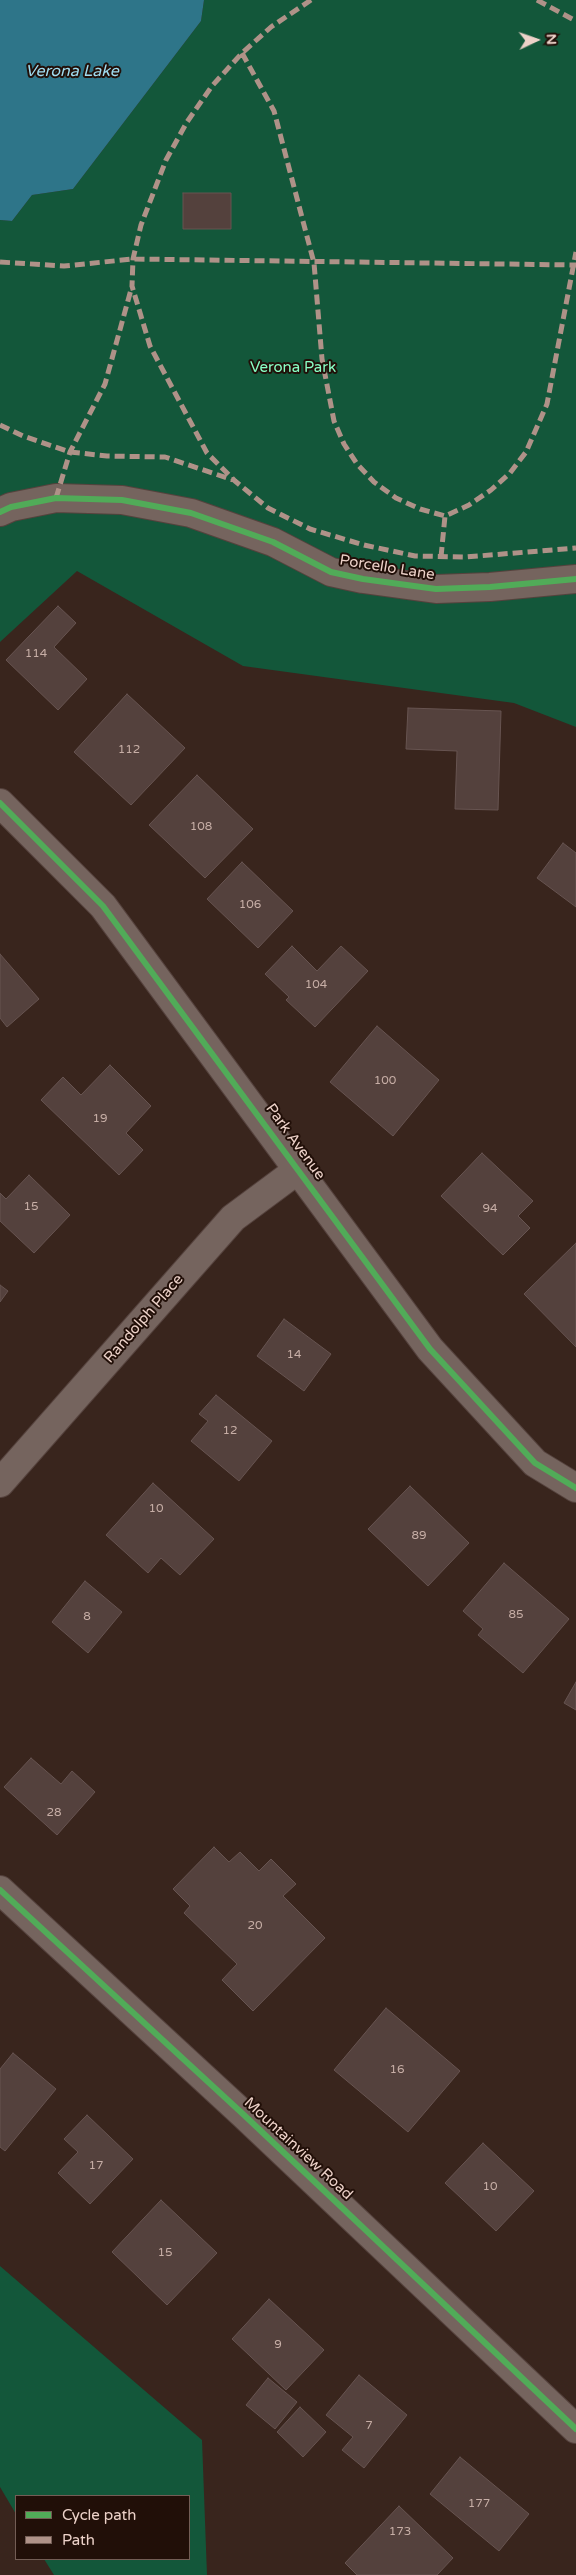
<!DOCTYPE html>
<html>
<head>
<meta charset="utf-8">
<style>
	body { margin:0 }
	#map { position:relative; width:576px; height:2575px; overflow:hidden; background:#39251d; font-family:"Varela Round",sans-serif }
	canvas { display:block }
	.legend { position:absolute; left:15px; top:2495px; width:175px; height:65px; box-sizing:border-box; background:#210f08; border:1px solid #735d55; margin:0; padding:6px 9px; list-style:none; font-size:15px; color:#edd2c9 }
	.legend li { display:flex; align-items:center; gap:10px; height:25px }
	.legend b { width:25px; border:1px solid #735d55 }
	.north { position:absolute; left:511px; top:15px; width:50px; height:50px; -webkit-text-stroke:4px #210f08; paint-order:stroke; rotate:87deg; font-size:14px; font-weight:700; line-height:20px; text-align:center; color:#edd2c9 }
	.north::after { content:''; display:block; margin:auto; width:18px; height:22px; background:#edd2c9; clip-path:polygon(50% 0,100% 100%,50% 72%,0 100%) }
</style>
</head>
<body>
<div id="map">
<canvas width="576" height="2575"></canvas>
<ul class="legend">
<li><b style="height:6px;background:#51ab58"></b>Cycle path</li>
<li><b style="height:6px;background:#af9288"></b>Path</li>
</ul>
<div class="north">N</div>
</div>
<script>
const c = document.querySelector('canvas').getContext('2d');
c.lineJoin = 'round';
function fill(path, color) { c.fillStyle = color; c.fill(path, 'evenodd'); }
const shape = rows => new Path2D(rows.map(r => 'M' + r).join(''));
function trace(path, color, width, dash) { c.strokeStyle = color; c.lineWidth = width; c.lineCap = dash ? 'butt' : 'round'; c.setLineDash(dash || []); c.stroke(path); }
function label(font, color, halo, rows, align = 'center') {
  c.font = font + ' "Varela Round",sans-serif'; c.lineWidth = 4; c.setLineDash([]); c.textBaseline = 'middle'; c.strokeStyle = halo; c.fillStyle = color; for (const [text, x, y, turn = 0] of rows) {
    c.save(); c.translate(x, y); c.rotate((+turn || 0) * Math.PI / 180); c.textAlign = isNaN(turn) ? turn : align; if (halo) c.strokeText(text, 0, 0); c.fillText(text, 0, 0); c.restore();
  }
}
const green = shape([
	[204,0,576,0,576,727,514,703,243,666,77,571,0,642,0,220,12,221,32,195,73,189,201,21],
	[0,2266,202,2440,207,2575,54,2575,44,2559,189,2559,189,2496,16,2496,16,2514,0,2487]
]);
const water = shape([
	[0,0,204,0,201,21,73,189,32,195,12,221,0,220]
]);
const building = shape([
	[183,193,231,193,231,229,183,229,183,193],
	[58,606,76,623,54,647,87,679,58,710,6,660,58,606],
	[127,694,185,748,131,805,74,752,127,694],
	[408,708,501,711,498,810,455,809,457,751,406,749,408,708],
	[197,775,253,829,205,878,149,825,197,775],
	[563,843,576,853,576,907,537,878,563,843],
	[242,862,293,911,258,948,207,899,242,862],
	[292,946,317,971,341,946,368,971,315,1027,286,1000,289,997,265,974,292,946],
	[0,954,39,999,7,1027,0,1018,0,954],
	[377,1026,439,1080,393,1136,330,1082,377,1026],
	[110,1065,151,1106,126,1133,143,1150,119,1175,41,1100,63,1077,81,1095,110,1065],
	[482,1153,533,1201,518,1216,530,1228,503,1255,441,1196,482,1153],
	[29,1175,70,1215,34,1253,0,1221,0,1193,6,1199,29,1175],
	[576,1243,576,1347,524,1294,576,1243],
	[0,1285,8,1291,0,1302,0,1285],
	[284,1319,331,1354,304,1391,257,1356,284,1319],
	[216,1395,272,1441,239,1481,191,1441,208,1421,199,1414,216,1395],
	[153,1483,214,1539,180,1575,161,1558,148,1573,106,1535,153,1483],
	[410,1486,469,1543,428,1586,368,1529,410,1486],
	[504,1563,569,1619,523,1673,478,1635,483,1629,463,1611,504,1563],
	[85,1581,122,1612,88,1653,52,1622,85,1581],
	[576,1682,576,1710,564,1703,576,1682],
	[31,1758,61,1784,72,1771,95,1792,57,1835,4,1787,31,1758],
	[214,1847,229,1862,240,1852,259,1871,271,1859,296,1884,283,1896,325,1938,253,2011,222,1980,237,1964,184,1913,190,1906,173,1889,214,1847],
	[386,2008,460,2071,408,2132,334,2070,386,2008],
	[13,2053,56,2089,5,2151,0,2147,0,2069,13,2053],
	[87,2115,133,2159,90,2204,58,2173,78,2152,64,2139,87,2115],
	[483,2143,534,2191,496,2231,445,2183,483,2143],
	[161,2200,217,2253,167,2305,112,2252,161,2200],
	[269,2299,324,2350,286,2390,232,2339,269,2299],
	[359,2375,407,2415,364,2468,342,2450,353,2437,326,2415,359,2375],
	[268,2378,297,2402,275,2429,246,2405,268,2378],
	[300,2407,326,2432,303,2457,277,2432,300,2407],
	[460,2457,529,2514,499,2551,430,2494,460,2457],
	[399,2506,453,2558,437,2575,357,2575,345,2563,399,2506]
]);
const minor = shape([
	[0,512,11,507,56,498,122,500,191,513,273,542,331,572,363,579,436,589,490,587,576,579],
	[0,803,103,906,430,1349,535,1463,576,1488],
	[0,1483,233,1218,299,1169],
	[0,1890,244,2115,576,2429]
]);
const quiet = shape([
	[311,0,271,27,242,53,212,86,187,122,166,160,141,225,133,259,132,286,150,346,207,453,235,481,268,508,310,529,364,545,415,556,466,557,576,548],
	[537,0,576,21],
	[242,53,274,111,314,263,322,359,334,421,344,444,357,464,374,482,396,498,420,509,445,516,469,505,491,490,510,473,526,452,547,404,576,252],
	[0,262,64,266,133,259,576,265],
	[0,425,23,436,70,452,107,456,165,457,233,480],
	[56,498,70,452,105,384,132,286],
	[441,557,445,516]
]);
const cycleway = shape([
	[0,512,11,507,56,498,122,500,191,513,273,542,331,572,363,579,436,589,490,587,576,579],
	[0,803,103,906,430,1349,535,1463,576,1488],
	[0,1890,244,2115,576,2429]
]);
const numberNames = [
	["114",36,654],
	["112",129,750],
	["108",201,827],
	["106",250,905],
	["104",316,985],
	["100",385,1081],
	["19",100,1119],
	["15",31,1207],
	["94",490,1209],
	["14",294,1355],
	["12",230,1431],
	["10",156,1509],
	["89",419,1536],
	["85",516,1615],
	["8",87,1617],
	["28",54,1813],
	["20",255,1926],
	["16",397,2070],
	["17",96,2166],
	["10",490,2187],
	["15",165,2253],
	["9",278,2345],
	["7",369,2426],
	["177",479,2504],
	["173",400,2532]
];
const parkNames = [
	["Verona Park",293,368]
];
const streetNames = [
	["Porcello Lane",387,568,9],
	["Park Avenue",295,1142,54],
	["Randolph Place",144,1319,-49],
	["Mountainview Road",298,2149,43]
];
const waterNames = [
	["Verona Lake",72,72]
];
fill(green, '#13573a');
fill(water, '#2e7589');
fill(building, '#54413d');
trace(building, '#675451', 1);
trace(minor, '#55423d', 30);
trace(minor, '#75645e', 28);
trace(quiet, '#af9288', 5, [10, 5]);
trace(cycleway, '#51ab58', 6);
label('12px', '#c7aea6', null, numberNames);
label('15px', '#89ffc5', '#210f08', parkNames);
label('15px', '#edd2c9', '#210f08', streetNames);
label('italic 16px', '#9fdcf0', '#210f08', waterNames);
</script>
</body>
</html>
